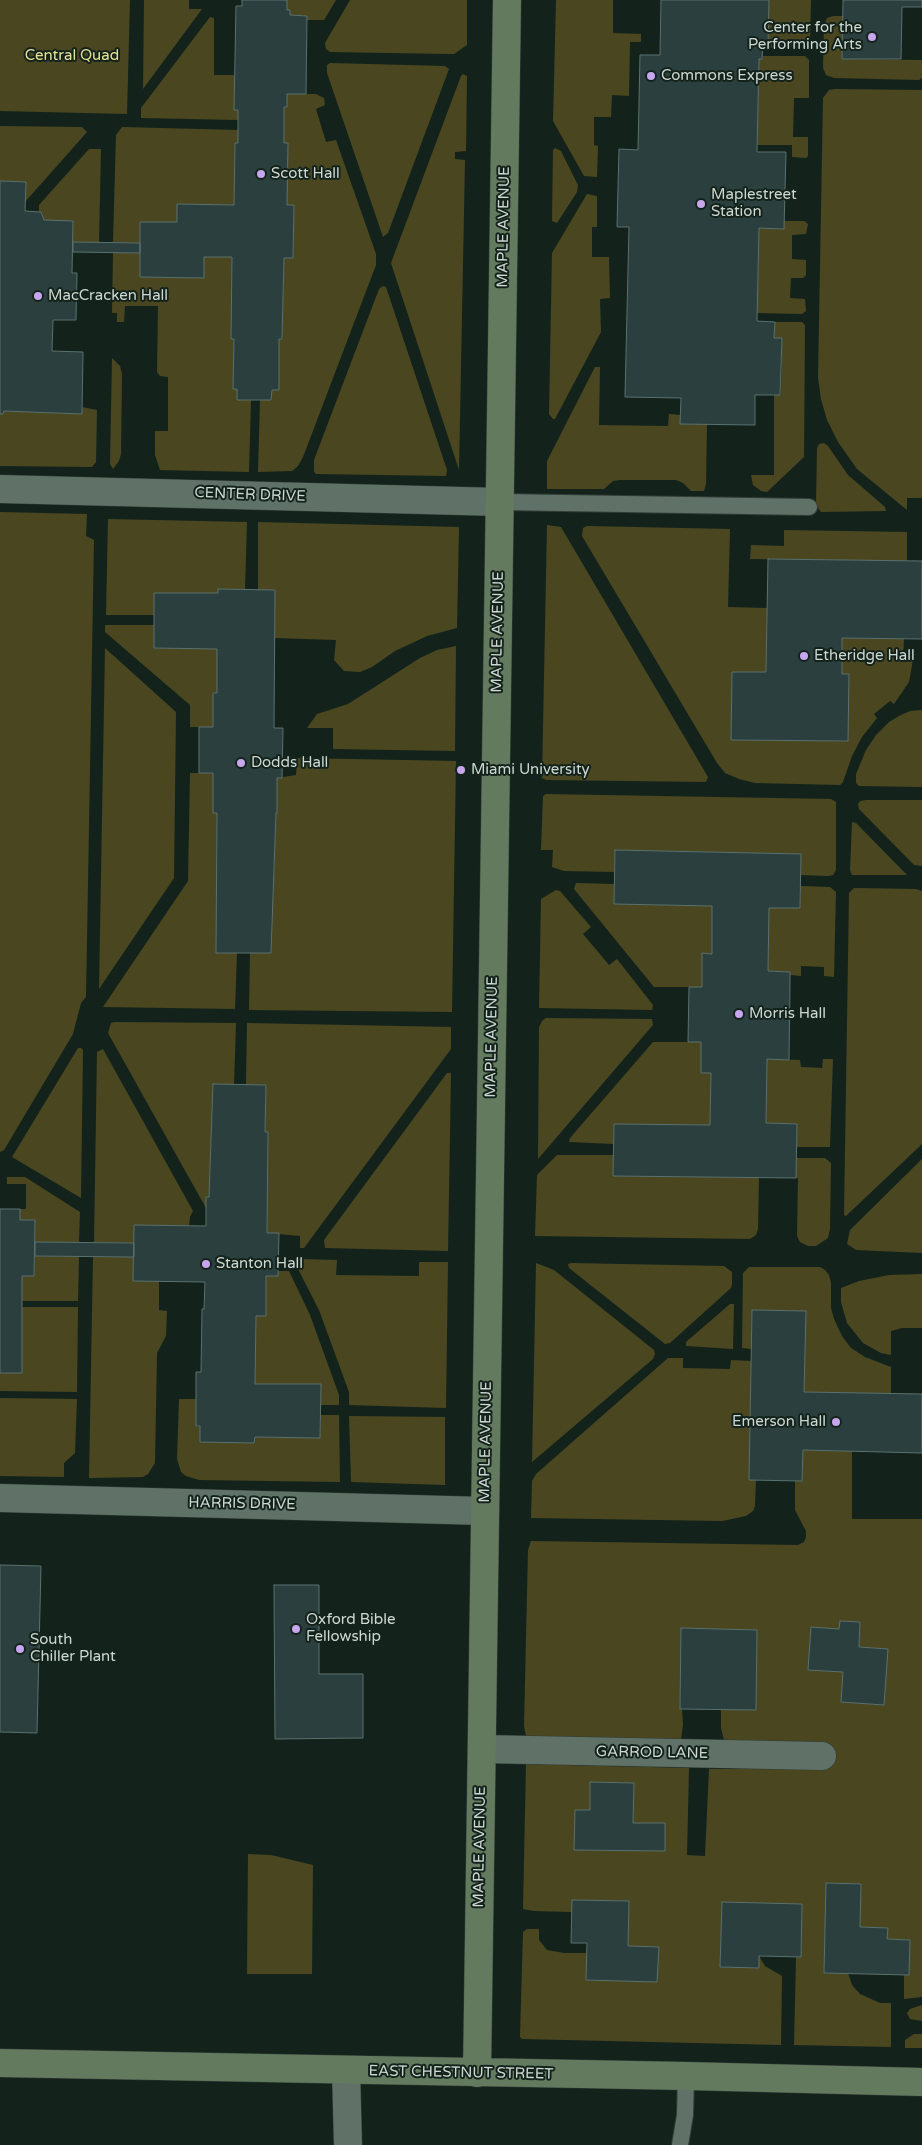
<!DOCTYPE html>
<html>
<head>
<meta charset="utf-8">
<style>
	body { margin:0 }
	canvas { display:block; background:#13231b }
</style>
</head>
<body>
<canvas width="922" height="2145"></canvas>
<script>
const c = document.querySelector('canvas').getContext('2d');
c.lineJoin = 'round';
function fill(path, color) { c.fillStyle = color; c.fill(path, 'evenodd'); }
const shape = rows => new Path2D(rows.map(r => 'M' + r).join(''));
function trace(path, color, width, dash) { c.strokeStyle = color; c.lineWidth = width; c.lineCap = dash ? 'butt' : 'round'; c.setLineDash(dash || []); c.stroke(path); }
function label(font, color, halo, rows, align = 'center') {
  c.font = font + ' "Varela Round",sans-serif'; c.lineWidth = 4; c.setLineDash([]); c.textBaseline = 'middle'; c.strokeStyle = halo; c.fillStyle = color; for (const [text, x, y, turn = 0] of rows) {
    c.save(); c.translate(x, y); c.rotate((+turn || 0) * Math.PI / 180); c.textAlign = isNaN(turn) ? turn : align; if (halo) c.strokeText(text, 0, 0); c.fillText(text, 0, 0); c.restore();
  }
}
const green = shape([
	[0,0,130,0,127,114,0,111],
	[144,0,189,0,189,9,202,9,143,89],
	[287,0,336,0,324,20,307,20,307,16,290,15,290,10,287,10],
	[350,0,467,0,467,45,454,54,448,54,330,52,326,49,325,43],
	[556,0,613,0,613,33,641,34,641,42,630,42,629,96,612,95,611,117,594,117,594,145,598,146,597,177,584,176,553,121],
	[769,0,811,0,810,41,806,47,763,48],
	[833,16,843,16,842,59,922,60,922,78,919,80,834,78,826,75,823,68,824,25,827,18],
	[210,17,214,18,214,75,234,75,234,110,238,110,238,120,141,118,141,108],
	[763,56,805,56,809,60,809,98,794,98,793,137,808,137,808,156,806,158,792,157,792,145,757,145,759,59,762,59],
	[330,63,445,66,449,69,388,233,383,237,327,73,327,65],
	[463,74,467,76,466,151,455,152,455,159,465,160,459,470,391,263,461,76],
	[835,89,922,90,922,498,907,498,907,510,857,469,838,442,827,420,821,399,818,378,823,98,829,90],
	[287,94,316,94,324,98,325,105,316,109,326,142,336,140,376,254,376,265,303,457,298,466,292,471,258,472,260,400,271,400,272,390,279,389,279,339,282,339,284,258,293,258,294,206,287,205,284,143,284,107,287,107],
	[0,126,78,127,82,127,87,132,25,202,26,182,0,181],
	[122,127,238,130,238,143,235,143,234,205,177,204,177,222,140,222,140,243,113,242,116,135],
	[555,148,561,151,578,185,577,192,557,223,552,221,553,150],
	[89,149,101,149,99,242,73,242,44,220,41,212,39,212,39,205],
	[587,194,597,196,597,227,592,227,592,257,609,257,610,298,600,299,601,332,555,419,553,419,549,414,552,253],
	[784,221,804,221,808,224,806,234,792,235,792,259,806,260,806,275,803,278,791,278,790,298,805,299,806,311,802,314,757,313,759,228,784,229],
	[113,253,140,253,140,277,204,278,204,257,232,257,231,339,234,339,233,389,237,389,237,400,251,400,249,472,160,470,155,455,155,431,168,431,168,377,160,376,157,372,158,306,125,306,124,322,117,322,117,313,112,313],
	[383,286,386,287,447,470,446,476,316,474,314,472,314,460,379,289],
	[775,322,802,322,805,325,804,457,767,492,761,491,753,485,751,475,774,475,774,395,781,395,782,338,774,338],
	[112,358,120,366,122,374,121,454,119,461,113,469,110,464],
	[595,367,600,367,599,425,668,426,669,414,681,415,707,424,706,484,704,491,691,491,683,483,676,480,620,480,613,481,604,489,547,489,547,461],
	[82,407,97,410,96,462,92,467,0,466,0,414,3,414,4,411,81,414],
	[824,443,828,446,848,475,885,507,886,511,821,512,816,505,817,448,819,444],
	[0,512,87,514,86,536,94,540,86,997,81,1003,73,1034,4,1150,0,1152],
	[108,519,247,522,245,590,218,593,155,593,154,615,106,615],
	[258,522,459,527,457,628,427,636,395,651,372,667,360,672,344,671,334,660,336,640,274,638,275,590,258,590],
	[547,525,561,527,708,777,706,782,546,780,542,778],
	[587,526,730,529,728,607,767,608,766,672,732,672,732,740,847,741,849,675,842,674,842,638,904,639,903,660,913,660,909,682,894,704,890,701,874,714,877,718,862,737,852,756,843,782,840,785,755,783,739,779,725,773,717,763,582,536,583,528],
	[784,530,907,532,907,561,750,559,751,545,784,546],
	[105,625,154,625,154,648,217,649,217,693,213,693,213,727,190,727,190,705,105,632],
	[456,646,455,751,333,749,333,728,307,728,317,714,348,704,420,658,437,650],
	[105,648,176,712,174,878,99,989],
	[922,710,922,787,859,786,856,783,856,774,866,750,876,735,889,722,899,716,910,711],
	[297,758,456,761,452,1012,249,1010,250,953,271,953,272,876,274,875,277,778,296,775],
	[190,773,213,773,217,813,216,875,237,953,235,1009,103,1007,188,881],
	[546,794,831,799,836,802,836,870,833,875,828,876,801,875,801,854,615,850,614,872,564,871,552,867,553,850,541,850,543,796],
	[866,800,922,800,922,866,914,865,859,809,858,804,860,801],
	[852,822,856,823,907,875,852,875,850,870],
	[576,883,614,884,614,904,712,906,712,954,702,954,702,987,654,987,574,889],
	[801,886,830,887,836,892,834,977,824,976,824,967,801,966,801,976,790,975,790,972,768,971,769,908,800,908],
	[854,888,916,889,922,891,922,1144,846,1216,844,1215,849,893],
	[556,890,560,891,591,927,583,934,609,965,617,959,653,1005,652,1010,539,1008,541,899],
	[546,1018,652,1019,653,1025,538,1159,539,1027,542,1021],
	[114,1022,236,1023,234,1085,213,1085,209,1197,206,1208,108,1033,111,1023],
	[247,1023,451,1027,451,1049,304,1248,300,1248,300,1236,267,1233,268,1133,265,1132,266,1086,246,1085],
	[653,1042,701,1042,701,1073,711,1073,710,1125,614,1124,613,1144,569,1142,570,1138],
	[78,1048,81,1048,83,1050,81,1198,12,1157],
	[103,1049,193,1211,190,1217,189,1226,134,1243,94,1242,97,1052],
	[767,1059,800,1060,801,1067,822,1068,823,1059,833,1059,830,1147,797,1147,797,1124,766,1123],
	[447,1073,451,1073,448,1251,325,1248,324,1240],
	[557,1155,613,1155,613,1176,759,1177,758,1229,756,1235,750,1239,535,1236,537,1175],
	[796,1158,825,1158,831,1163,830,1229,828,1238,816,1246,808,1246,800,1242,797,1236,798,1178,796,1178],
	[922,1159,922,1253,856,1250,847,1244,850,1230],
	[7,1177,25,1177,80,1212,79,1242,35,1242,35,1221,20,1220,20,1209,26,1209,26,1184,7,1184],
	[35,1256,79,1257,78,1301,22,1301,22,1276,34,1276],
	[93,1257,134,1257,134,1281,159,1281,159,1310,167,1311,166,1336,157,1353,155,1463,148,1474,143,1477,89,1478],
	[300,1259,337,1260,336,1275,419,1276,419,1262,448,1262,446,1408,349,1405,349,1392,319,1310,299,1271],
	[536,1263,554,1270,654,1350,655,1354,653,1359,532,1462],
	[571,1263,724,1266,732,1272,732,1284,731,1288,670,1343,665,1344,569,1268,568,1264],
	[749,1267,820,1267,825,1270,829,1275,831,1283,831,1308,834,1319,842,1336,851,1348,865,1357,891,1367,891,1394,804,1392,805,1311,752,1310,751,1349,742,1348,743,1273],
	[278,1271,289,1271,310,1315,339,1395,339,1405,321,1405,321,1384,255,1384,256,1316,266,1316,266,1276,278,1276],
	[922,1274,922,1328,902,1328,891,1331,891,1355,881,1353,863,1343,847,1323,841,1302,841,1288,859,1281,889,1275],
	[730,1304,734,1304,734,1306,733,1349,686,1346,686,1342],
	[22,1307,78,1307,77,1392,0,1391,0,1373,21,1373],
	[668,1358,683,1358,683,1368,730,1369,731,1360,751,1361,749,1480,756,1480,755,1506,753,1511,746,1516,722,1521,531,1518,532,1481,536,1474],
	[0,1398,77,1399,75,1453,64,1463,64,1477,0,1476],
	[179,1399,196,1399,196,1426,254,1443,255,1437,320,1438,321,1415,339,1415,340,1482,199,1480,186,1476,181,1472,177,1459],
	[349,1416,445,1417,445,1485,351,1482],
	[803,1450,852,1451,852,1519,922,1519,922,1997,904,1999,904,1975,909,1974,910,1940,887,1939,887,1928,860,1927,861,1884,826,1883,824,1972,848,1973,852,1985,860,1994,880,2003,891,2003,891,2047,794,2045,796,1957,801,1956,802,1904,722,1903,720,1967,759,1968,759,1956,765,1966,782,1976,781,2045,522,2039,520,2037,523,1932,527,1929,539,1929,539,1940,547,1950,564,1953,586,1953,586,1980,657,1982,659,1947,628,1946,629,1901,572,1900,572,1912,534,1911,523,1909,526,1764,689,1768,687,1855,705,1856,709,1769,828,1769,827,1744,724,1740,721,1728,721,1710,756,1710,757,1630,681,1629,680,1708,682,1709,683,1725,681,1739,678,1740,526,1736,524,1726,528,1550,531,1541,798,1545,804,1542,806,1537,806,1531,795,1510,795,1481,802,1481],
	[840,1621,860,1622,859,1647,887,1649,884,1705,841,1702,843,1672,808,1670,811,1628,839,1629],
	[634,1783,633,1823,665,1823,575,1850,575,1810,590,1810],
	[248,1854,271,1855,313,1865,312,1974,247,1974],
	[922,2005,922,2021,910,2019,907,2013,910,2009],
	[914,2034,922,2034,922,2048,905,2048,905,2040]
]);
const building = shape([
	[242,0,287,0,287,10,290,10,290,15,307,16,306,94,287,94,287,107,284,107,284,143,288,143,287,205,294,205,293,258,284,258,282,339,279,339,279,390,272,390,271,400,237,400,237,389,233,389,234,339,231,339,232,257,204,257,204,278,140,277,140,222,177,222,177,204,234,205,235,143,238,143,238,110,234,110,236,6,242,6,242,0],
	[661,0,769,0,768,46,763,46,762,59,759,59,757,152,786,152,784,229,759,228,757,321,775,322,774,338,782,338,780,395,755,395,755,425,680,424,681,398,625,397,629,227,617,227,619,149,638,150,640,55,660,55,661,0],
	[843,0,922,0,922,7,902,7,901,59,842,59,843,0],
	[0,181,26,182,25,211,41,212,44,220,73,221,72,273,77,273,76,320,53,320,52,351,83,352,82,414,4,411,3,414,0,414,0,181],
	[73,242,140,243,140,253,73,252,73,242],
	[768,559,922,561,922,639,842,638,842,674,849,674,848,741,731,740,732,672,766,672,768,559],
	[218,589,275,590,274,728,283,728,282,778,277,778,277,813,276,813,271,953,216,953,217,813,213,813,213,773,199,773,199,727,213,727,213,693,217,693,217,649,154,648,154,593,218,593,218,589],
	[615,850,801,854,800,908,769,908,768,971,790,972,790,983,789,1060,767,1059,766,1123,797,1124,796,1178,613,1176,614,1124,710,1125,711,1073,701,1073,701,1042,688,1042,689,987,702,987,702,953,712,954,712,906,614,904,615,850],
	[213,1084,266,1085,265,1132,268,1132,267,1233,279,1233,278,1276,266,1276,266,1316,256,1316,255,1384,321,1384,320,1438,255,1437,254,1443,200,1442,200,1426,196,1426,196,1372,201,1372,202,1309,204,1309,205,1282,133,1281,134,1225,206,1226,206,1197,209,1197,213,1084],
	[0,1209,20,1209,20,1220,35,1220,34,1276,22,1276,22,1373,0,1373,0,1209],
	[35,1242,134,1243,134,1257,35,1256,35,1242],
	[752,1310,806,1311,804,1392,922,1394,922,1453,803,1450,802,1481,749,1480,752,1310],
	[0,1565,41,1566,37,1733,0,1732,0,1565],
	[274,1585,319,1585,319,1674,363,1674,363,1738,275,1739,274,1585],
	[840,1621,860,1622,859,1647,888,1649,884,1705,841,1702,843,1672,808,1670,811,1627,839,1629,840,1621],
	[681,1628,757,1630,756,1710,680,1709,681,1628],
	[590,1782,634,1783,633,1823,665,1823,665,1851,574,1850,575,1810,590,1810,590,1782],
	[826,1883,861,1884,860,1927,888,1928,887,1939,910,1940,909,1975,824,1973,826,1883],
	[572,1900,629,1901,628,1946,659,1947,657,1982,586,1980,587,1943,571,1943,572,1900],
	[722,1902,802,1904,801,1957,759,1956,759,1968,720,1967,722,1902]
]);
const lane = shape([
	[500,502,809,507],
	[680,2145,685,2115,686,2076]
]);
const street = shape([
	[0,489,500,502],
	[0,1498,485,1511],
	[482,1749,822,1756],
	[346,2070,348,2145]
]);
const secondary = shape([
	[0,2063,686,2076,922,2082],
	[477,2073,507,0]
]);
const markers = [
	[872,37,5,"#c7a6ef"],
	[651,76,5,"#c7a6ef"],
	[261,174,5,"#c7a6ef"],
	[701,204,5,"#c7a6ef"],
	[38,296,5,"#c7a6ef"],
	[804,656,5,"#c7a6ef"],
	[241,763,5,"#c7a6ef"],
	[461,770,5,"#c7a6ef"],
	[739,1014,5,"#c7a6ef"],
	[206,1264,5,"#c7a6ef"],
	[836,1422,5,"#c7a6ef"],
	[296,1629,5,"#c7a6ef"],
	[20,1649,5,"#c7a6ef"]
];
const poiNames = [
	["Center for the",862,28,"right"],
	["Performing Arts",862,45,"right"],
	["Commons Express",661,76],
	["Scott Hall",271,174],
	["Maplestreet",711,195],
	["Station",711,212],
	["MacCracken Hall",48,296],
	["Etheridge Hall",814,656],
	["Dodds Hall",251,763],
	["Miami University",471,770],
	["Morris Hall",749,1014],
	["Stanton Hall",216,1264],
	["Emerson Hall",826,1422,"right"],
	["Oxford Bible",306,1620],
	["Fellowship",306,1637],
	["South",30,1640],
	["Chiller Plant",30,1657]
];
const parkNames = [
	["Central Quad",72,56]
];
const streetNames = [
	["MAPLE AVENUE",504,227,-89],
	["CENTER DRIVE",250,495,2],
	["MAPLE AVENUE",498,632,-89],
	["MAPLE AVENUE",492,1037,-89],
	["MAPLE AVENUE",486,1442,-89],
	["HARRIS DRIVE",242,1504,1],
	["GARROD LANE",652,1753,1],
	["MAPLE AVENUE",480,1847,-89],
	["EAST CHESTNUT STREET",461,2073,1]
];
fill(green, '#4a4620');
fill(building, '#2a3f3e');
trace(building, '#5a716f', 1);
trace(lane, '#323d37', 18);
trace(street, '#323d37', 29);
trace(secondary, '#323d37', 29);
trace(lane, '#607268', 16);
trace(street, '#607268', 28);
trace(secondary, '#637a5f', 28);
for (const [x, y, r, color] of markers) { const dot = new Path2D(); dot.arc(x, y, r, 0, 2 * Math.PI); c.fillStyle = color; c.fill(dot); trace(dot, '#13231b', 2); }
label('15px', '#ced8d2', '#13231b', poiNames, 'left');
label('15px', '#e8e092', '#13231b', parkNames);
label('15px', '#ced8d2', '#13231b', streetNames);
</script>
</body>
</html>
